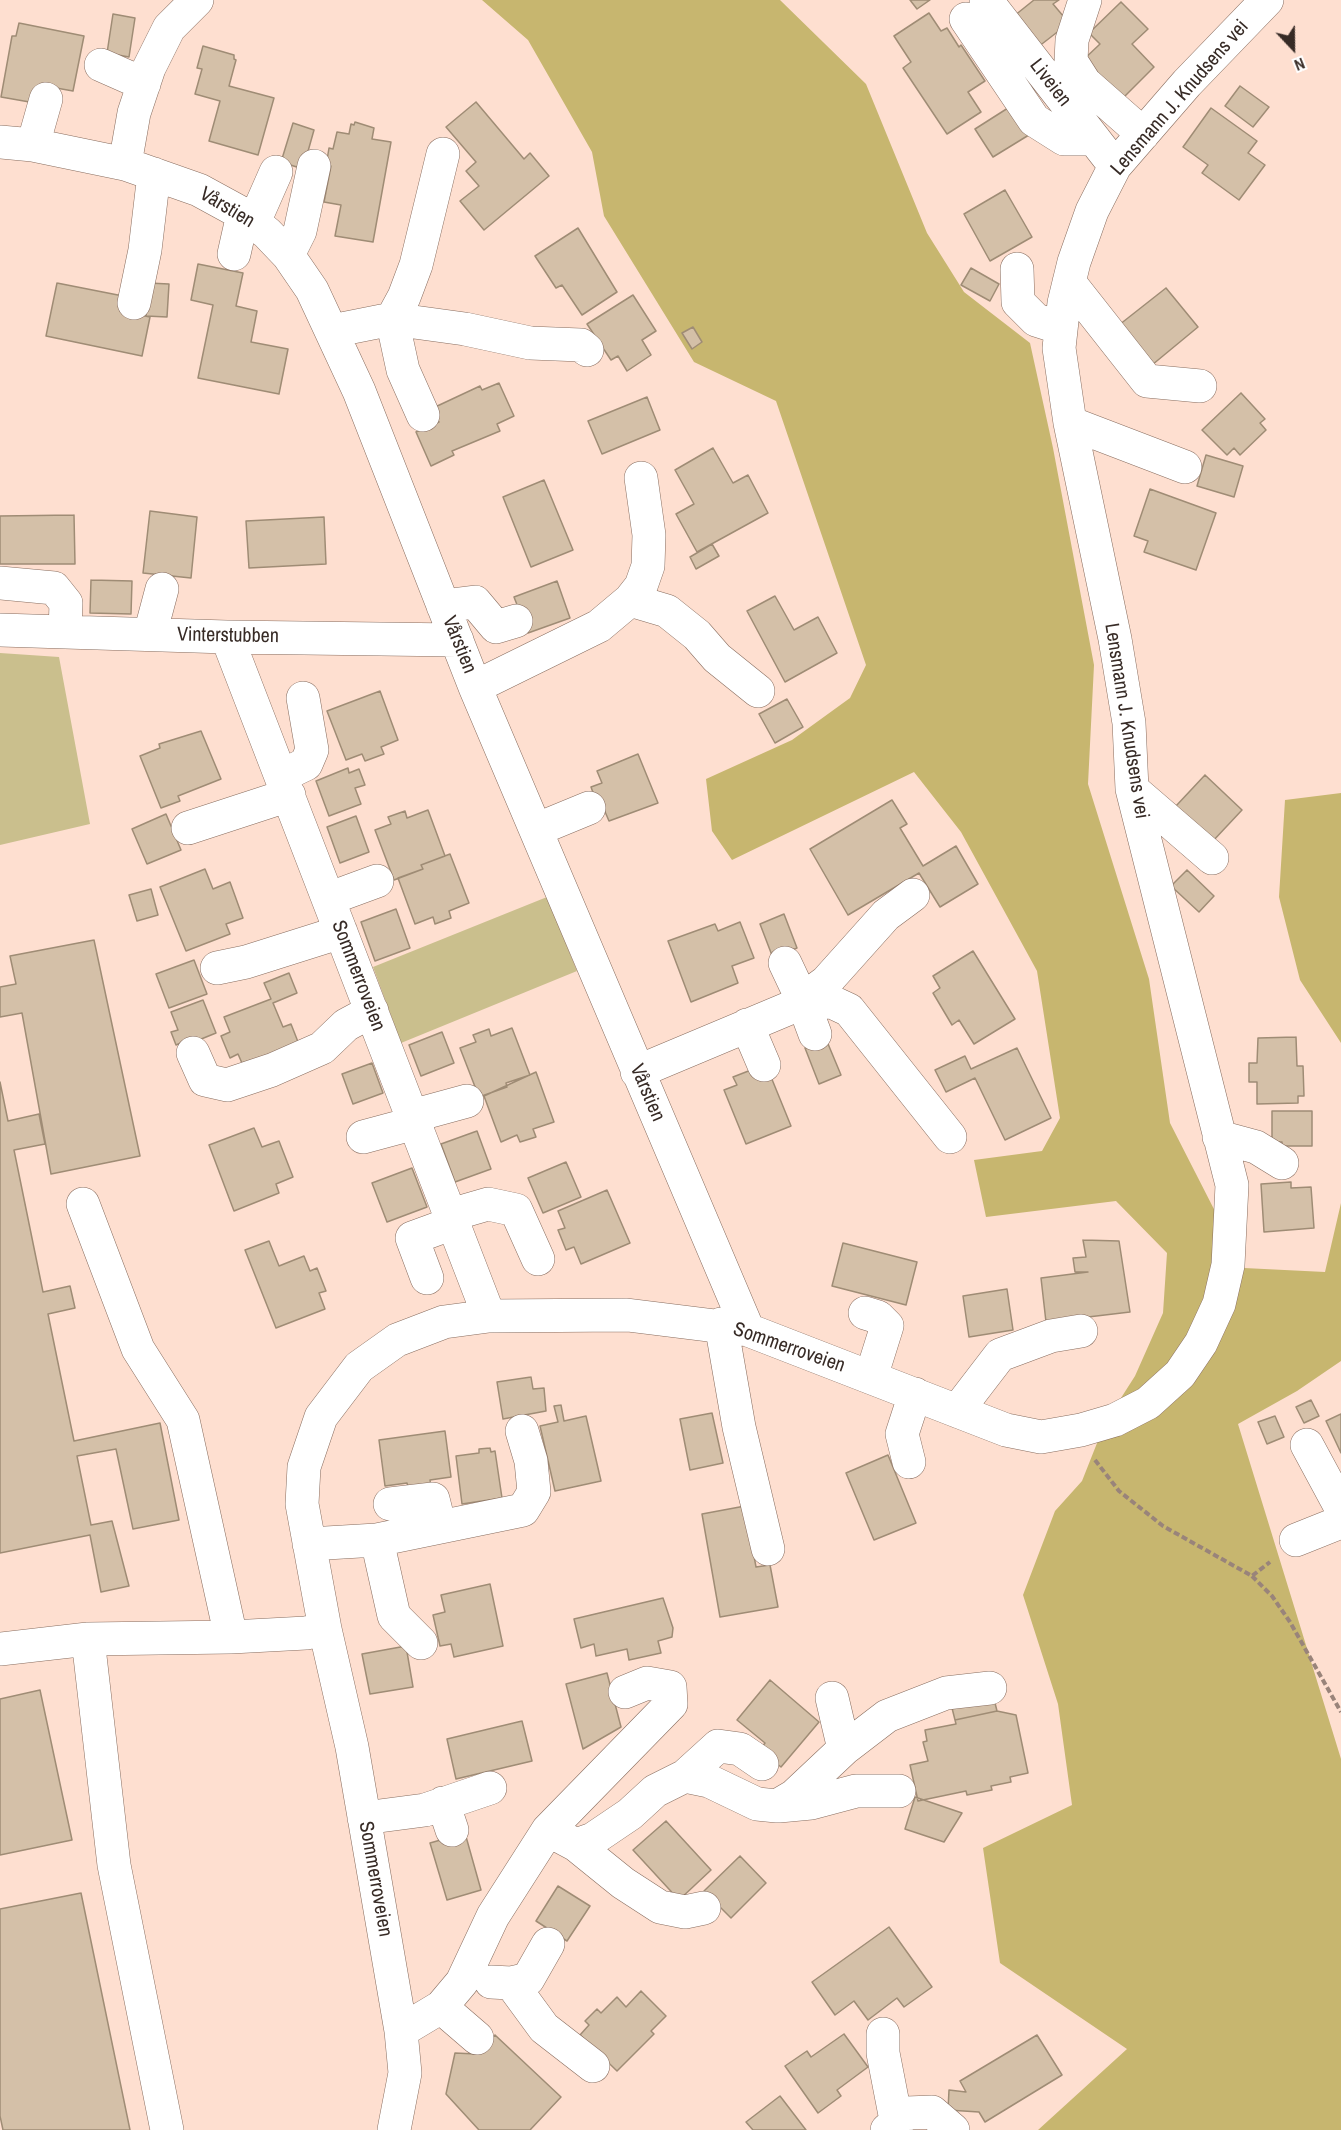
<!DOCTYPE html>
<html>
<head>
<meta charset="utf-8">
<style>
	body { margin:0 }
	#map { position:relative; width:1341px; height:2130px; overflow:hidden; background:#fedfd0; font-family:"Archivo Narrow",sans-serif }
	canvas { display:block }
	.north { position:absolute; left:1263px; top:18px; width:60px; height:60px; -webkit-text-stroke:4px #fff; paint-order:stroke; rotate:158deg; font-size:16px; font-weight:700; line-height:24px; text-align:center; color:#372b26 }
	.north::after { content:''; display:block; margin:auto; width:21px; height:27px; background:#372b26; clip-path:polygon(50% 0,100% 100%,50% 72%,0 100%) }
</style>
</head>
<body>
<div id="map">
<canvas width="1341" height="2130"></canvas>
<div class="north">N</div>
</div>
<script>
const c = document.querySelector('canvas').getContext('2d');
c.lineJoin = 'round';
function fill(path, color) { c.fillStyle = color; c.fill(path, 'evenodd'); }
const shape = rows => new Path2D(rows.map(r => 'M' + r).join(''));
function trace(path, color, width, dash) { c.strokeStyle = color; c.lineWidth = width; c.lineCap = dash ? 'butt' : 'round'; c.setLineDash(dash || []); c.stroke(path); }
function label(font, color, halo, rows, align = 'center') {
  c.font = font + ' "Archivo Narrow",sans-serif'; c.lineWidth = 4.5; c.setLineDash([]); c.textBaseline = 'middle'; c.strokeStyle = halo; c.fillStyle = color; for (const [text, x, y, turn = 0] of rows) {
    c.save(); c.translate(x, y); c.rotate((+turn || 0) * Math.PI / 180); c.textAlign = isNaN(turn) ? turn : align; if (halo) c.strokeText(text, 0, 0); c.fillText(text, 0, 0); c.restore();
  }
}
const green = shape([
	[0,653,59,657,90,824,0,845],
	[547,897,577,971,401,1043,373,967]
]);
const forest = shape([
	[482,0,780,0,866,84,927,233,964,292,1030,343,1053,448,1094,665,1088,784,1149,979,1170,1123,1244,1268,1325,1272,1341,1203,1341,1361,1297,1391,1238,1424,1341,1759,1341,2130,1038,2130,1127,2049,1000,1963,983,1848,1072,1805,1058,1704,1023,1595,1055,1511,1082,1481,1105,1423,1135,1376,1163,1313,1167,1253,1116,1201,986,1217,974,1160,1042,1151,1060,1118,1037,971,961,832,914,772,732,860,712,831,706,779,792,740,850,698,866,665,776,401,694,362,604,216,592,152,528,40],
	[1341,793,1341,1043,1300,980,1279,897,1285,800]
]);
const building = shape([
	[910,0,930,0,917,9,910,0],
	[1034,0,1059,0,1053,4,1069,23,1038,47,1014,16,1034,0],
	[1121,2,1148,29,1132,44,1154,67,1120,101,1081,62,1100,44,1089,33,1121,2],
	[929,13,941,31,947,28,959,47,961,45,985,81,968,92,981,112,947,134,903,68,911,62,894,36,929,13],
	[113,14,135,18,129,57,107,53,113,14],
	[19,23,84,36,73,91,45,86,41,104,1,97,12,36,16,36,19,23],
	[203,46,234,55,234,59,236,60,229,86,274,98,258,155,209,141,220,101,195,94,202,69,197,68,203,46],
	[1240,86,1269,107,1253,127,1225,106,1240,86],
	[1019,101,1037,130,993,157,975,129,1019,101],
	[476,102,524,159,530,153,549,176,484,230,460,201,479,186,466,171,476,162,446,127,476,102],
	[1211,108,1257,141,1248,153,1265,165,1239,200,1202,173,1208,165,1183,147,1211,108],
	[355,122,374,128,372,139,391,142,373,242,335,236,341,205,324,202,331,166,326,166,329,148,333,149,337,132,349,134,351,124,354,125,355,122],
	[293,123,314,130,303,169,281,162,293,123],
	[1005,190,1032,237,990,261,964,214,1005,190],
	[578,228,617,292,582,315,562,285,556,288,535,256,578,228],
	[198,264,243,273,236,306,257,311,251,342,288,349,279,394,198,378,213,305,191,300,198,264],
	[971,268,999,284,990,301,961,285,971,268],
	[57,283,123,296,120,311,150,317,142,356,46,336,57,283],
	[148,283,169,284,167,317,146,316,148,283],
	[1166,288,1198,327,1152,365,1119,325,1166,288],
	[633,295,656,331,642,340,651,355,627,371,618,356,611,360,587,324,633,295],
	[693,327,702,342,692,349,682,333,693,327],
	[499,383,514,416,497,424,500,431,452,451,454,455,431,466,416,432,439,422,433,408,480,386,482,390,499,383],
	[1241,393,1265,419,1260,423,1266,430,1240,455,1234,448,1227,455,1202,430,1241,393],
	[647,397,660,430,602,454,588,421,647,397],
	[713,448,733,483,748,475,768,513,697,552,676,514,694,504,675,470,713,448],
	[1206,455,1243,466,1234,497,1197,486,1206,455],
	[544,480,573,550,531,567,503,497,544,480],
	[1150,489,1216,513,1196,570,1144,552,1148,541,1134,536,1150,489],
	[150,511,197,517,191,578,143,573,150,511],
	[74,515,75,564,0,564,0,516,74,515],
	[324,517,326,564,249,568,246,521,324,517],
	[712,544,719,556,696,569,690,557,712,544],
	[91,580,132,581,131,614,90,613,91,580],
	[557,581,570,618,528,633,514,597,557,581],
	[775,596,794,630,818,617,837,653,785,682,747,611,775,596],
	[380,691,398,740,381,747,384,754,365,761,362,754,346,760,327,711,380,691],
	[787,699,803,727,775,743,759,714,787,699],
	[201,731,221,779,178,796,180,801,161,808,140,756,160,748,159,744,201,731],
	[638,754,658,803,609,821,603,807,599,809,591,787,602,783,597,771,638,754],
	[348,768,349,773,359,769,365,785,355,788,361,804,329,816,316,781,348,768],
	[1205,775,1242,810,1212,842,1175,807,1205,775],
	[892,800,907,824,900,828,923,866,956,846,978,884,940,907,919,873,848,915,810,849,892,800],
	[428,810,445,856,421,865,423,869,394,880,375,830,391,824,388,817,405,811,407,818,428,810],
	[166,814,181,850,147,864,132,829,166,814],
	[356,816,369,852,340,863,327,827,356,816],
	[450,854,469,903,449,911,451,918,435,924,433,917,415,924,398,878,423,869,421,865,450,854],
	[205,869,213,889,230,882,243,918,226,924,230,934,186,951,160,887,205,869],
	[1187,870,1214,896,1199,912,1171,886,1187,870],
	[151,889,158,915,137,921,129,895,151,889],
	[396,909,410,948,375,961,361,922,396,909],
	[784,914,797,948,773,958,760,924,784,914],
	[740,922,754,958,732,966,738,983,691,1002,668,941,715,924,718,931,740,922],
	[94,940,140,1156,51,1174,22,1013,0,1017,0,987,16,984,10,956,94,940],
	[973,951,1015,1019,974,1044,959,1020,952,1025,933,993,940,988,933,976,973,951],
	[194,960,207,994,169,1008,156,974,194,960],
	[289,973,297,993,273,1003,283,1027,291,1024,300,1047,245,1070,238,1054,230,1058,221,1036,230,1032,224,1017,271,999,264,983,289,973],
	[203,1000,216,1033,184,1046,183,1042,176,1045,171,1032,178,1030,171,1012,203,1000],
	[512,1028,530,1075,506,1083,507,1087,479,1097,460,1048,476,1042,473,1035,489,1029,491,1036,512,1028],
	[442,1032,454,1063,421,1076,409,1045,442,1032],
	[1296,1037,1297,1066,1303,1066,1304,1096,1298,1096,1298,1103,1257,1104,1257,1082,1249,1082,1249,1063,1257,1063,1258,1038,1296,1037],
	[826,1039,841,1075,819,1084,805,1048,826,1039],
	[1017,1048,1051,1118,1005,1140,975,1078,946,1092,935,1070,965,1056,971,1069,1017,1048],
	[372,1063,383,1093,353,1104,342,1074,372,1063],
	[751,1070,769,1072,791,1126,746,1144,724,1090,737,1085,733,1077,751,1070],
	[536,1072,554,1122,533,1129,536,1137,520,1142,517,1135,501,1142,484,1096,536,1072],
	[0,1082,8,1121,39,1114,45,1144,14,1150,43,1292,70,1286,75,1308,48,1314,74,1441,160,1423,179,1520,133,1529,116,1449,77,1456,91,1525,112,1521,129,1586,101,1592,90,1535,0,1553,0,1082],
	[1272,1111,1312,1111,1312,1146,1282,1146,1282,1142,1272,1142,1272,1111],
	[254,1128,262,1147,279,1141,293,1177,276,1184,279,1193,234,1211,209,1145,254,1128],
	[477,1131,491,1169,455,1182,441,1144,477,1131],
	[566,1162,581,1197,543,1213,528,1178,566,1162],
	[412,1168,427,1207,387,1222,372,1183,412,1168],
	[1291,1182,1291,1188,1311,1187,1314,1228,1264,1232,1261,1184,1291,1182],
	[607,1190,630,1243,581,1264,574,1247,566,1250,558,1230,565,1228,558,1211,607,1190],
	[1083,1240,1119,1241,1130,1312,1046,1322,1041,1278,1088,1272,1075,1272,1073,1258,1086,1257,1083,1240],
	[269,1241,279,1266,304,1256,310,1271,317,1268,326,1291,319,1293,325,1309,276,1328,245,1250,269,1241],
	[843,1243,917,1262,906,1305,832,1286,843,1243],
	[1007,1289,1013,1330,969,1337,963,1296,1007,1289],
	[531,1377,533,1389,544,1388,546,1411,503,1419,497,1382,531,1377],
	[1311,1400,1319,1416,1304,1423,1296,1407,1311,1400],
	[561,1405,564,1421,586,1416,601,1481,555,1491,540,1426,558,1422,554,1406,561,1405],
	[712,1413,723,1463,690,1470,680,1419,712,1413],
	[1341,1414,1341,1453,1326,1421,1341,1414],
	[1275,1416,1284,1437,1267,1444,1258,1422,1275,1416],
	[445,1431,451,1477,430,1480,431,1487,409,1490,407,1483,385,1486,379,1440,445,1431],
	[490,1448,491,1452,495,1451,502,1498,462,1504,456,1456,479,1453,479,1449,490,1448],
	[888,1455,916,1523,874,1540,846,1473,888,1455],
	[745,1506,756,1567,770,1565,778,1607,720,1617,702,1514,745,1506],
	[490,1584,503,1646,454,1657,451,1644,440,1646,433,1615,445,1612,441,1595,490,1584],
	[663,1598,673,1628,672,1637,658,1641,661,1653,629,1660,627,1649,596,1656,594,1644,581,1648,574,1619,663,1598],
	[406,1646,413,1687,370,1694,362,1654,406,1646],
	[607,1673,621,1727,583,1749,566,1684,607,1673],
	[770,1680,819,1722,781,1767,760,1750,765,1743,737,1720,770,1680],
	[40,1690,72,1840,0,1855,0,1699,40,1690],
	[993,1695,997,1711,955,1720,951,1704,993,1695],
	[997,1711,1016,1715,1028,1773,1010,1777,1011,1782,991,1786,992,1790,967,1795,966,1791,918,1801,910,1765,928,1761,923,1742,927,1741,925,1730,956,1724,955,1720,997,1711],
	[522,1721,532,1761,456,1779,447,1739,522,1721],
	[915,1797,962,1813,944,1842,905,1829,915,1797],
	[666,1821,711,1870,679,1900,633,1850,666,1821],
	[465,1833,481,1890,447,1900,430,1843,465,1833],
	[740,1856,766,1883,731,1918,704,1891,740,1856],
	[558,1886,590,1906,567,1941,536,1921,558,1886],
	[81,1893,130,2130,3,2130,0,2116,0,1909,81,1893],
	[889,1927,932,1987,904,2007,897,1998,868,2020,854,2001,835,2015,812,1982,889,1927],
	[641,1991,666,2016,651,2031,654,2034,617,2071,580,2035,589,2025,585,2021,597,2009,601,2013,617,1997,626,2007,641,1991],
	[844,2034,868,2067,837,2090,841,2096,818,2113,785,2066,807,2051,811,2057,844,2034],
	[495,2035,561,2097,530,2130,479,2130,446,2094,455,2053,476,2054,495,2035],
	[1037,2035,1062,2075,985,2122,979,2112,948,2110,949,2090,966,2092,960,2081,1037,2035],
	[780,2096,806,2130,753,2130,746,2122,780,2096]
]);
const path = shape([
	[1095,1460,1119,1491,1163,1526,1252,1576,1270,1562],
	[1252,1576,1272,1596,1290,1622,1341,1712]
]);
const minor = shape([
	[986,0,1115,166],
	[1085,0,1072,40,1071,61,1085,83,1143,134],
	[966,19,1034,120,1064,139,1094,139],
	[101,65,144,84],
	[0,142,33,145,125,164,199,190,243,214,267,233,288,255,312,290,359,391,475,687,748,1330],
	[33,145,46,99],
	[125,164,134,113,149,68,169,28,197,0],
	[254,222,276,172],
	[234,254,243,214],
	[288,255,300,231,314,166],
	[1017,269,1018,302,1036,320,1061,328],
	[1069,282,1147,381,1200,386],
	[134,303,145,250,154,174],
	[332,331,392,319,465,329,530,343,581,345,587,350],
	[423,415,403,370,392,319,404,297,416,265,443,154],
	[1070,423,1185,467],
	[0,583,54,588,66,603,65,632],
	[630,600,667,611,697,635,717,658,758,691],
	[443,606,475,602,496,627,516,621],
	[0,630,227,637,457,640],
	[150,634,162,589],
	[227,637,489,1316],
	[475,687,599,626,630,600,641,586,648,566,649,535,641,478],
	[281,776,306,764,312,750,303,698],
	[1132,789,1212,858],
	[188,828,289,795],
	[538,829,589,808],
	[328,899,377,881],
	[785,963,802,999,815,1034],
	[217,968,246,962,341,932],
	[802,999,834,1003,849,1010,950,1137],
	[747,1025,764,1065],
	[193,1053,205,1080,227,1085,272,1070,322,1048,346,1025,372,1011],
	[637,1072,792,1007,826,982,886,915,913,895],
	[412,1116,467,1101],
	[363,1137,415,1123],
	[1219,1137,1256,1147,1282,1163],
	[83,1204,138,1349,183,1420,231,1637],
	[450,1215,488,1204,516,1210,538,1259],
	[427,1278,412,1238,453,1223],
	[865,1313,878,1317,887,1326,871,1377],
	[721,1324,739,1427,768,1549],
	[957,1411,1000,1355,1051,1336,1081,1331],
	[1307,1445,1341,1508],
	[909,1462,902,1434,915,1394],
	[390,1504,433,1499,440,1527],
	[377,1540,394,1616,421,1643],
	[1296,1540,1341,1522],
	[309,1544,377,1540,523,1510,534,1492,531,1461,522,1431],
	[88,1639,114,1865,167,2130],
	[0,1649,88,1639,231,1637,306,1633,325,1629],
	[832,1698,844,1749],
	[685,1776,718,1746,740,1749,762,1764],
	[443,1803,452,1830],
	[779,1806,811,1803,856,1791,899,1791],
	[364,1818,425,1810,490,1788],
	[548,1830,576,1845,593,1839,630,1814,655,1791,685,1776,709,1781,757,1804,777,1806,794,1796,844,1749,887,1716,946,1693,990,1688],
	[576,1845,623,1883,660,1907,685,1912,704,1908],
	[491,1982,511,1983,528,1979,548,1944],
	[511,1983,544,2028,593,2066],
	[441,2007,477,2038],
	[401,2031,441,2007,462,1982,493,1916,548,1830,671,1704,670,1687,647,1683,625,1692],
	[883,2034,883,2053,896,2120],
	[394,2130,405,2073,401,2031,352,1747,325,1629,302,1504,304,1467,321,1417,359,1367,397,1340,444,1322,489,1316,627,1315,748,1330,1006,1430,1041,1437,1081,1430,1115,1420,1148,1403,1180,1374,1201,1343,1219,1304,1228,1265,1232,1185,1132,789,1129,723,1115,639,1070,423,1059,348,1064,303,1074,262,1092,211,1115,166,1187,83,1267,0],
	[887,2130,907,2113,932,2112,953,2130]
]);
const streetNames = [
	["Liveien",1050,83,52],
	["Lensmann J. Knudsens vei",1180,98,-49],
	["Vårstien",227,208,31],
	["Vinterstubben",228,636,1],
	["Vårstien",459,645,68],
	["Lensmann J. Knudsens vei",1126,721,81],
	["Sommerroveien",358,976,69],
	["Vårstien",647,1093,67],
	["Sommerroveien",789,1348,19],
	["Sommerroveien",375,1879,80]
];
fill(green, '#cabf8d');
fill(forest, '#c7b66f');
fill(building, '#d4c0a8');
trace(building, '#9f8c75', 1.5);
trace(minor, '#886d5f', 34);
trace(path, '#99847a', 4, [6, 3]);
trace(minor, '#fff', 33);
label('20px', '#372b26', '#fff', streetNames);
</script>
</body>
</html>
